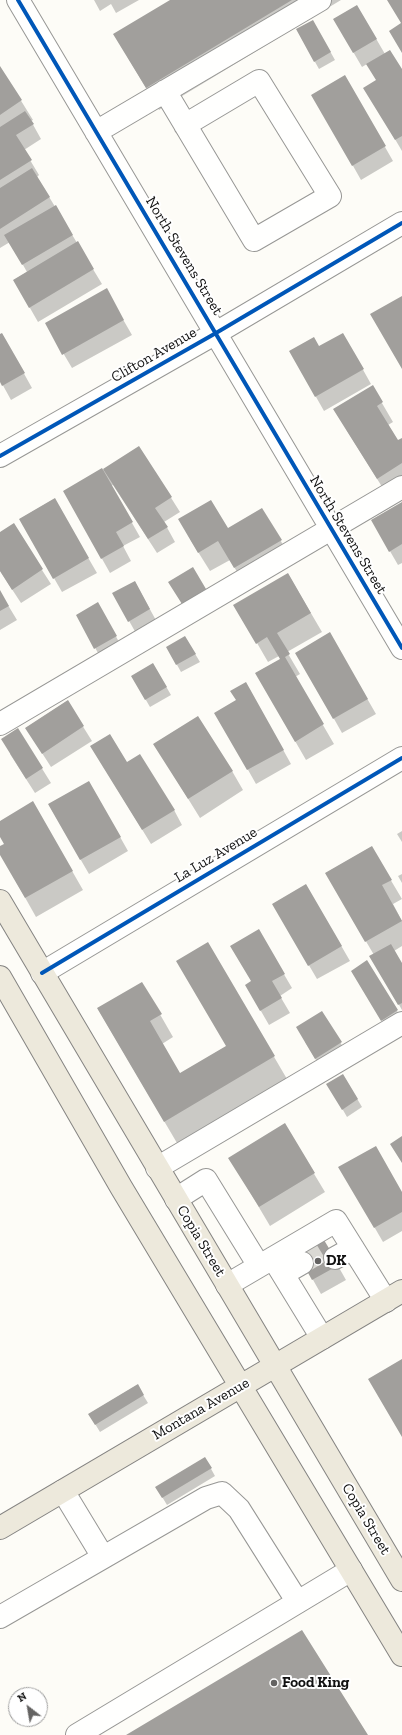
<!DOCTYPE html>
<html>
<head>
<meta charset="utf-8">
<style>
	body { margin:0 }
	#map { position:relative; width:402px; height:1735px; overflow:hidden; background:#fdfcf7; font-family:"Zilla Slab",serif }
	canvas { display:block }
	.north { position:absolute; left:8px; top:1687px; width:40px; height:40px; box-sizing:border-box; background:#fff; border:1px solid #a0a0a0; border-radius:50%; rotate:329deg; font-size:11px; font-weight:700; line-height:16px; text-align:center; color:#111 }
	.north::after { content:''; display:block; margin:auto; width:14px; height:18px; background:#646362; clip-path:polygon(50% 0,100% 100%,50% 72%,0 100%) }
</style>
</head>
<body>
<div id="map">
<canvas width="402" height="1735"></canvas>
<div class="north">N</div>
</div>
<script>
const c = document.querySelector('canvas').getContext('2d');
c.lineJoin = 'round';
function fill(path, color) { c.fillStyle = color; c.fill(path, 'evenodd'); }
const shape = rows => new Path2D(rows.map(r => 'M' + r).join(''));
function trace(path, color, width, dash) { c.strokeStyle = color; c.lineWidth = width; c.lineCap = dash ? 'butt' : 'round'; c.setLineDash(dash || []); c.stroke(path); }
function label(font, color, halo, rows, align = 'center') {
  c.font = font + ' "Zilla Slab",serif'; c.lineWidth = 4; c.setLineDash([]); c.textBaseline = 'middle'; c.strokeStyle = halo; c.fillStyle = color; for (const [text, x, y, turn = 0] of rows) {
    c.save(); c.translate(x, y); c.rotate((+turn || 0) * Math.PI / 180); c.textAlign = isNaN(turn) ? turn : align; if (halo) c.strokeText(text, 0, 0); c.fillText(text, 0, 0); c.restore();
  }
}
const shadow = shape([
	[94,0,139,0,116,13,111,4,100,11],
	[172,0,341,0,159,110,127,56],
	[357,6,385,54,402,71,402,151,373,102,377,81,367,64,362,67,334,19],
	[313,21,335,60,319,69,297,30],
	[0,67,33,120,31,121,41,139,24,150,39,175,37,177,102,284,38,322,14,280,27,272,10,242,0,248],
	[345,77,393,161,361,180,313,95],
	[106,290,132,335,72,368,46,324],
	[2,334,32,388,11,400,0,380,0,335],
	[343,334,371,384,324,411,290,351,319,347],
	[372,386,393,422,388,425,398,441,402,439,402,489,389,498,346,429],
	[139,447,180,512,164,522,175,542,157,553,113,485,111,486,140,537,123,546,131,561,110,573,64,491,103,470],
	[54,499,97,573,62,592,20,519],
	[402,503,402,563,398,565,372,520],
	[262,509,292,560,246,587,230,560,210,571,190,539,227,530],
	[13,525,51,584,21,603,0,571,0,533],
	[288,574,322,632,287,652,300,674,295,677,334,744,306,760,256,673,281,659,279,656,268,662,235,605],
	[135,582,158,624,137,635,114,594],
	[205,589,210,597,187,611,174,590],
	[0,592,17,620,0,630],
	[98,604,124,651,103,662,77,615],
	[330,634,376,714,342,733,297,653],
	[185,637,200,662,181,672,167,647],
	[153,664,171,695,150,707,132,676],
	[246,683,291,764,256,784,216,713,237,701],
	[67,701,92,741,51,767,26,728],
	[18,730,51,783,35,793,10,754],
	[100,761,126,763,174,810,182,825,151,844],
	[166,763,232,771,243,790,200,818],
	[89,782,128,851,89,874,49,805],
	[33,803,83,890,36,917,0,853,0,847,5,844,0,835,0,822],
	[402,831,402,842,397,834],
	[371,847,402,899,393,904,402,921,402,946,394,951,402,964,402,1010,371,956,374,955,326,873],
	[402,874,402,883,398,876],
	[306,885,350,961,317,979,273,904],
	[258,930,292,988,280,996,290,1013,269,1025,246,985,252,982],
	[208,944,287,1079,177,1143,98,1009,142,983,173,1037,162,1044,180,1074,227,1046],
	[367,962,402,1019,391,1034,360,985],
	[322,1012,349,1057,324,1073,305,1042],
	[343,1075,362,1107,347,1117,328,1084],
	[284,1124,325,1192,270,1226,241,1177],
	[340,1168,402,1194,402,1231,383,1242],
	[324,1241,346,1280,321,1294,299,1255],
	[137,1385,148,1403,100,1432,89,1414],
	[205,1458,215,1476,167,1505,161,1495]
]);
const building = shape([
	[170,0,292,0,146,88,113,34],
	[387,0,402,0,402,53,389,31,401,23],
	[357,5,377,39,353,53,333,19],
	[313,20,331,52,314,62,296,29],
	[390,50,402,69,402,136,395,140,363,88,376,80,366,64],
	[0,66,22,100,0,115],
	[345,75,386,146,352,166,311,95],
	[25,111,34,124,16,135,32,160,0,180,0,127],
	[32,168,50,197,0,229,0,188],
	[56,205,73,235,22,265,4,235],
	[78,241,94,269,29,308,13,280],
	[107,288,124,320,62,355,45,323],
	[402,296,402,369,370,314],
	[2,333,25,373,2,386,0,382,0,334],
	[343,333,364,369,315,397,289,351,314,337,319,346],
	[373,385,383,402,377,406,398,440,402,438,402,463,377,479,333,409],
	[139,446,172,497,155,508,168,527,148,539,103,469],
	[102,468,133,522,116,532,124,546,101,559,63,491],
	[55,498,89,558,53,579,19,519],
	[211,500,228,528,262,508,282,540,234,568,218,541,198,553,178,519],
	[402,502,402,544,389,552,371,520],
	[14,523,43,569,12,590,0,571,0,532],
	[193,567,206,589,182,604,168,582],
	[288,573,311,613,277,633,290,654,285,657,324,724,295,742,255,673,280,659,267,637,256,644,233,605],
	[135,581,150,609,128,622,112,593],
	[0,590,9,606,0,611],
	[98,602,117,636,94,649,76,615],
	[330,632,368,699,333,719,295,653],
	[185,636,196,654,176,665,166,647],
	[153,663,167,687,145,700,131,676],
	[246,682,284,750,247,770,214,713,236,700,230,691],
	[68,700,84,726,42,754,25,728],
	[198,716,233,771,188,799,153,744],
	[18,728,43,768,26,779,1,739],
	[110,734,127,762,140,754,175,810,142,830,90,746],
	[89,781,121,837,80,860,48,804],
	[33,801,73,871,25,898,0,855,0,846,4,844,0,837,0,821],
	[372,846,392,880,382,885,402,921,365,942,325,873],
	[306,884,342,946,308,966,272,904],
	[259,929,285,974,272,981,282,998,260,1011,245,985,251,981,230,946],
	[208,942,275,1056,164,1122,97,1008,142,982,162,1014,150,1021,180,1073,226,1046,176,961],
	[391,944,402,963,402,1003,398,1005,369,956],
	[367,960,398,1010,381,1021,351,971],
	[322,1011,342,1042,315,1059,296,1027],
	[343,1074,358,1099,342,1110,326,1084],
	[285,1123,315,1173,259,1207,228,1158],
	[402,1136,402,1163,390,1144],
	[376,1146,402,1192,402,1212,374,1228,338,1167],
	[324,1240,339,1265,312,1280,298,1255],
	[402,1359,402,1437,368,1379],
	[138,1384,144,1395,95,1425,88,1414],
	[205,1457,212,1468,162,1498,155,1487],
	[302,1630,368,1735,126,1735]
]);
const minorTunnel = shape([
	[302,1263,328,1247]
]);
const minor = shape([
	[18,0,402,648],
	[165,91,254,240,330,196,259,81,185,125],
	[96,132,320,0],
	[0,456,216,333,402,223],
	[0,724,402,487],
	[42,973,402,758],
	[157,1168,402,1023],
	[176,1199,206,1180,259,1266],
	[273,1258,322,1338],
	[335,1258,353,1248],
	[283,1274,302,1263],
	[227,1285,336,1221,386,1301],
	[63,1491,103,1557],
	[0,1617,206,1498,222,1493,239,1509,297,1601],
	[77,1735,351,1570]
]);
const major = shape([
	[0,901,402,1580],
	[0,977,121,1187,402,1655],
	[0,1528,402,1291]
]);
const cycleway = shape([
	[18,0,402,648],
	[0,456,216,333,402,223],
	[42,973,402,758]
]);
const markers = [
	[318,1261,4,"#646362"],
	[274,1683,4,"#646362"]
];
const streetNames = [
	["North Stevens Street",184,256,59],
	["Clifton Avenue",154,355,-30],
	["North Stevens Street",348,535,59],
	["La Luz Avenue",216,855,-31],
	["Copia Street",201,1241,59],
	["Montana Avenue",201,1409,-30],
	["Copia Street",366,1519,59]
];
const poiNames = [
	["DK",326,1261],
	["Food King",282,1683]
];
fill(shadow, '#0003');
fill(building, '#a19f9c');
trace(minorTunnel, '#dad9d4', 22, [22, 11]);
trace(minor, '#979795', 24);
trace(major, '#858482', 24);
trace(minor, '#fffffe', 22);
trace(major, '#ede9dc', 22);
trace(cycleway, '#0057b8', 4);
for (const [x, y, r, color] of markers) { const dot = new Path2D(); dot.arc(x, y, r, 0, 2 * Math.PI); c.fillStyle = color; c.fill(dot); trace(dot, '#fff', 1.5); }
label('15px', '#111', '#fff', streetNames);
label('bold 15px', '#111', '#fff', poiNames, 'left');
</script>
</body>
</html>
